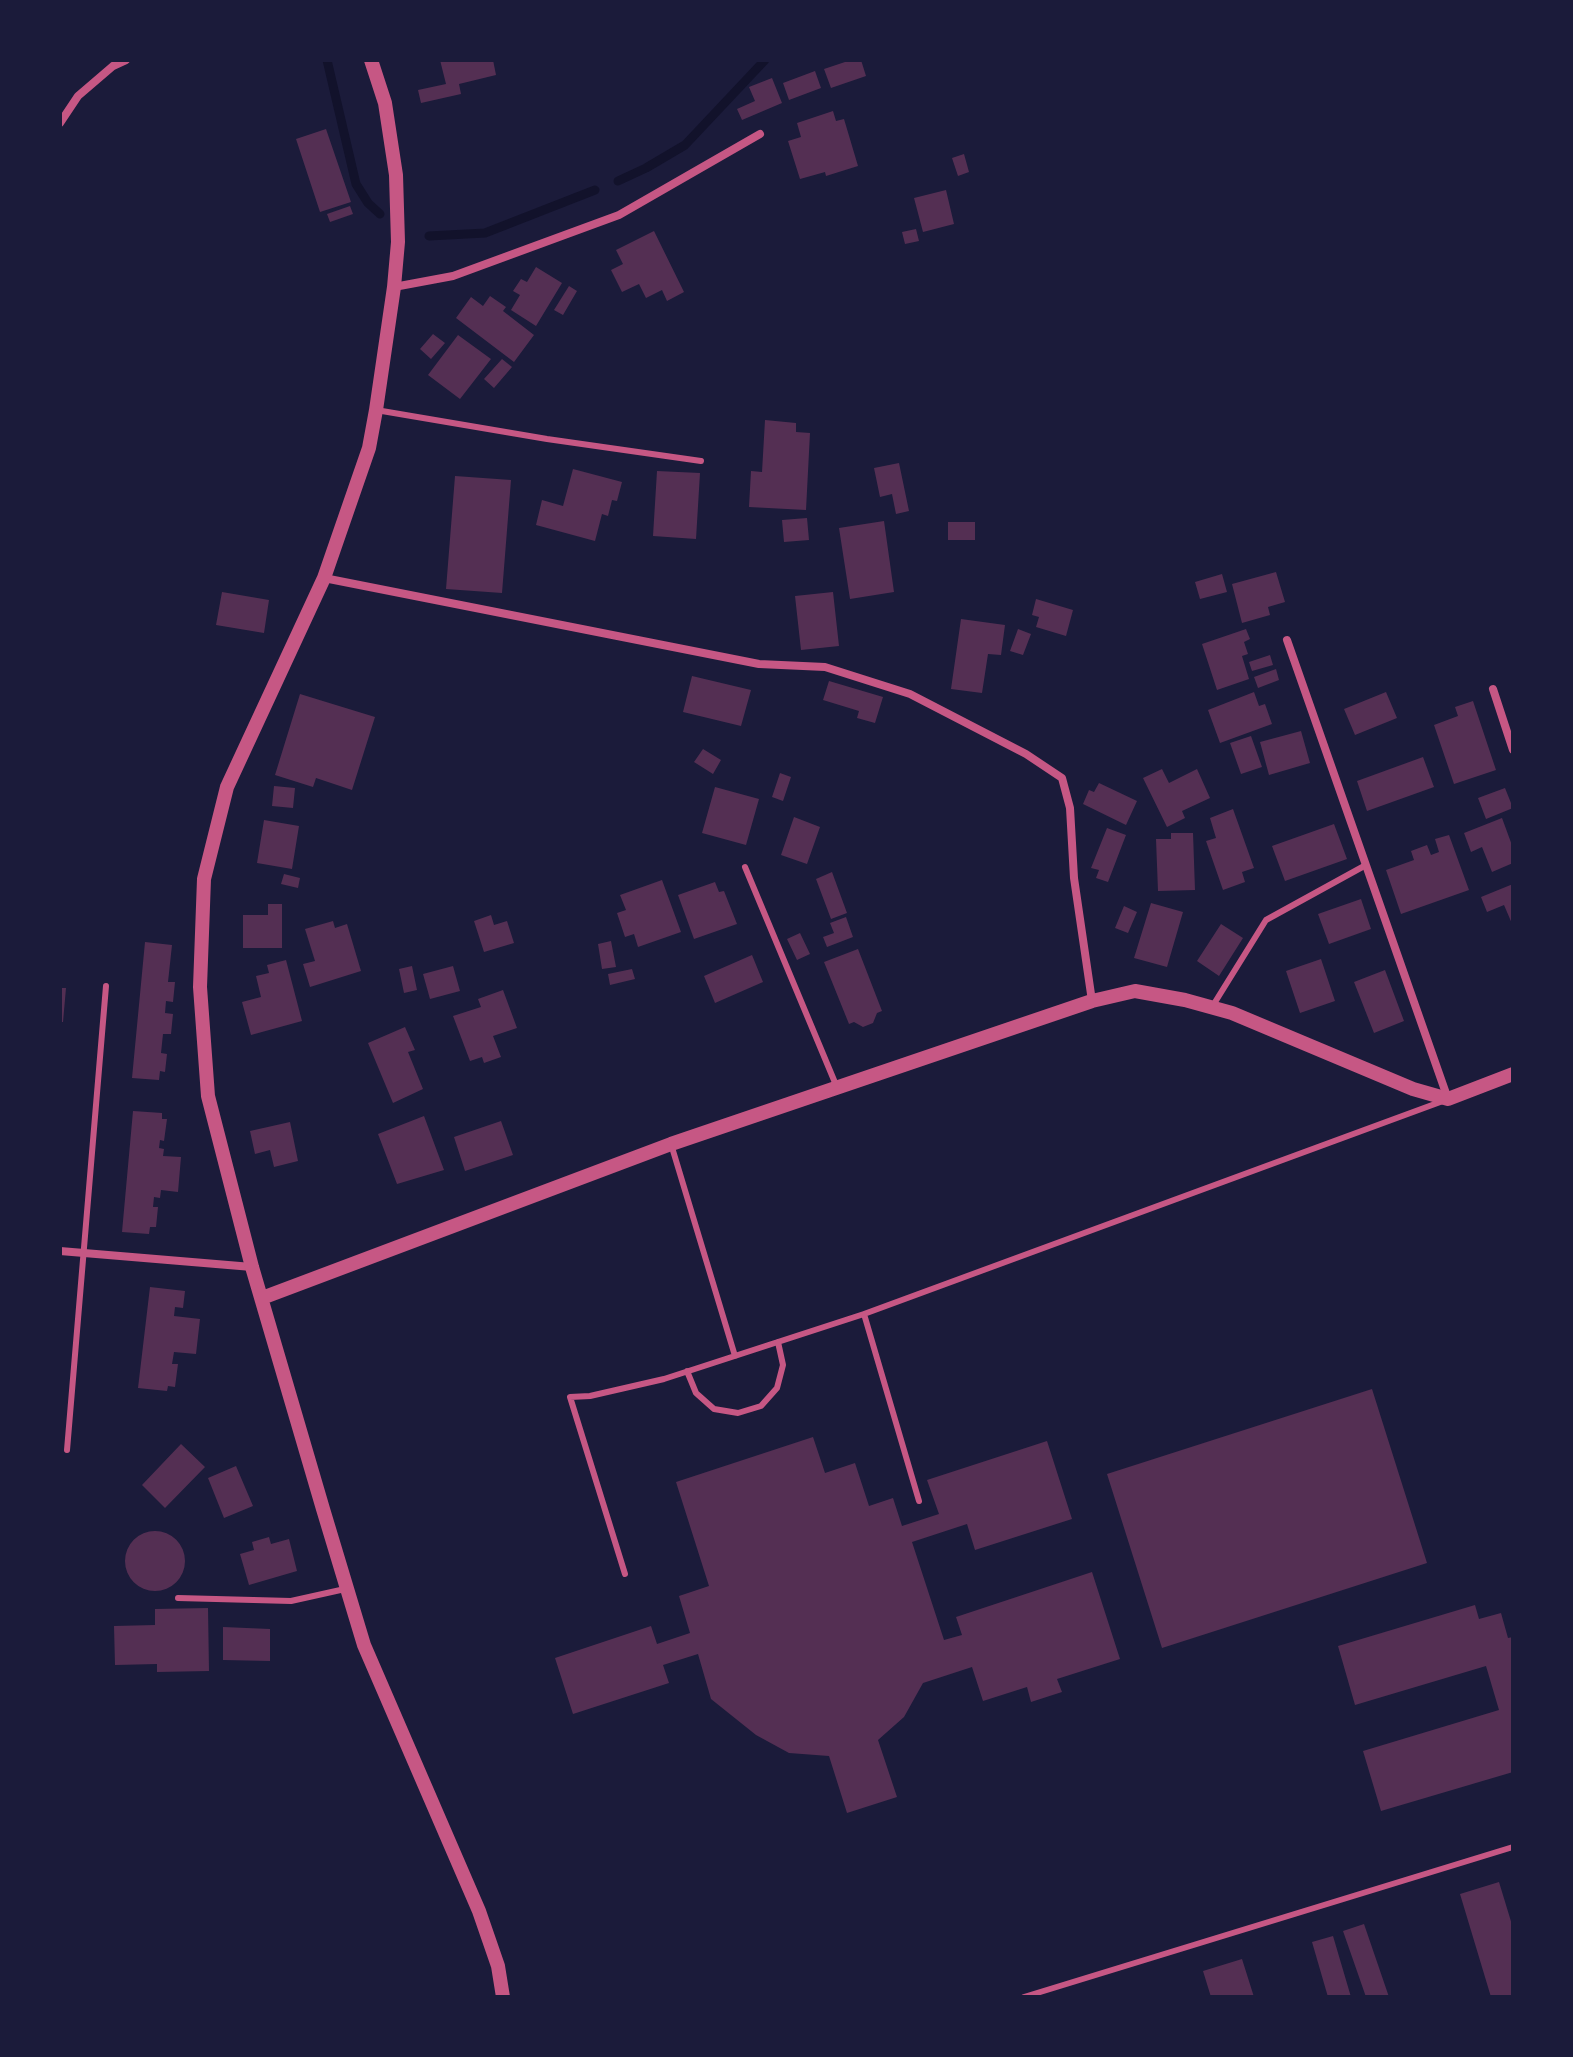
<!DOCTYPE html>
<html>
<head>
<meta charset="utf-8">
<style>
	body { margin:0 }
	#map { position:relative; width:1573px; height:2057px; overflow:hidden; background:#1b1b3a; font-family:"Open Sans",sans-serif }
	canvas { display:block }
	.frame { position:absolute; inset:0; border:62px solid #1b1b3a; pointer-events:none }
</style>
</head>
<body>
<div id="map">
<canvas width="1573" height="2057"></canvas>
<div class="frame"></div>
</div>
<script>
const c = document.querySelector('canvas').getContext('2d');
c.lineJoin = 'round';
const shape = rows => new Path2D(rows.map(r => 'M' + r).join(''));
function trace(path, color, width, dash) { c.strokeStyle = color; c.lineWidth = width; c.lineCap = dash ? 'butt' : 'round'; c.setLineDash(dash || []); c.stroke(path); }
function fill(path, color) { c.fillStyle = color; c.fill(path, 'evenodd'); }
const stream = shape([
	[327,60,356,184,368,203,380,214],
	[618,181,646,168,685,145,765,60],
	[429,236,485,233,595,190]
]);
const building = shape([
	[440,60,493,60,496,75,459,84,461,94,421,103,418,90,446,84],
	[851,60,861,60,866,76,831,88,824,69],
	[815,71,821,88,789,100,783,83],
	[772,78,782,103,742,120,737,109,755,101,749,87],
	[833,111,836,121,844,119,858,166,826,176,825,172,800,179,788,141,801,137,797,123],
	[326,129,351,202,320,212,296,139],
	[964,154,969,172,958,176,952,158],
	[946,190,954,224,923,232,914,198],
	[350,206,353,214,330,222,327,214],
	[916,229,919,241,905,244,902,232],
	[654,231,684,292,667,301,662,290,646,298,639,284,622,292,611,270,623,264,616,250],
	[536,267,562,283,536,326,511,310,520,295,513,291,521,279,527,282],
	[569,286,577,291,563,315,554,310],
	[490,296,506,307,503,311,534,335,514,362,456,318,471,297,483,306],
	[433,334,445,343,431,359,420,349],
	[458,335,491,359,460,399,428,375],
	[502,359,512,367,494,388,484,379],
	[765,420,796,423,796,432,810,433,806,510,749,507,751,471,762,472],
	[899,463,909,511,896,514,892,494,880,497,874,468],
	[573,469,622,482,617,501,612,500,608,516,602,514,595,541,536,525,542,500,563,506],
	[657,471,700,473,696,539,653,536],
	[455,476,511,480,502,593,446,589],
	[807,518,809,540,784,542,782,520],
	[884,521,894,592,850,599,839,528],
	[948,522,975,522,975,540,948,540],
	[1276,572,1285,602,1268,607,1270,615,1242,623,1232,584],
	[1222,574,1227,592,1200,599,1195,582],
	[222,592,269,600,264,633,216,625],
	[833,592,839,646,801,650,795,596],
	[1036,599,1073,610,1066,636,1036,627,1039,617,1032,615],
	[961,619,1005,625,1001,655,988,654,982,693,951,689],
	[1018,629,1031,634,1023,655,1010,651],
	[1246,629,1250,639,1244,642,1248,654,1242,656,1249,679,1217,690,1202,644],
	[1270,655,1273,665,1252,671,1249,662],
	[1276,669,1279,680,1258,688,1254,677],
	[692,676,751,690,741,726,683,712],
	[829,681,883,697,875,723,857,718,859,711,823,700],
	[1254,692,1259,706,1265,704,1272,724,1220,743,1208,710],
	[1386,692,1397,718,1355,735,1344,709],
	[300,694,375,717,352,790,316,778,313,787,275,775],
	[1473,701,1496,770,1454,784,1434,725,1458,716,1455,707],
	[1301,731,1310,763,1269,775,1260,742],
	[1251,736,1262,767,1241,774,1230,743],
	[703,749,721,760,713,774,694,762],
	[1423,757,1434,787,1367,811,1357,781],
	[1162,769,1169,783,1197,769,1210,798,1182,811,1185,818,1167,827,1143,778],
	[780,773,791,777,783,801,772,797],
	[1099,783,1137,801,1126,825,1083,804,1089,790,1094,792],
	[274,786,295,788,293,808,272,806],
	[715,787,759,799,746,845,702,833],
	[1505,788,1513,808,1486,819,1478,798],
	[1233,809,1254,868,1242,872,1245,882,1223,890,1206,841,1216,838,1210,818],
	[794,817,820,827,807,864,781,855],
	[1502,818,1513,848,1513,863,1492,872,1482,847,1471,852,1464,833],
	[264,820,299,826,292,869,257,863],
	[1334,824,1347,859,1285,881,1272,846],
	[1107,828,1126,835,1108,882,1096,878,1099,870,1091,868],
	[1171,833,1193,833,1195,890,1158,891,1156,839,1171,839],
	[1449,835,1469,890,1401,914,1386,870,1414,860,1411,851,1427,845,1431,855,1439,852,1435,839],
	[832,872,847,913,831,919,816,879],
	[284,874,300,878,298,888,281,884],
	[662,880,681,932,638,947,634,934,625,937,617,913,626,910,620,895],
	[715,882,719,892,724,891,737,924,694,939,678,895],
	[1513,884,1513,926,1504,905,1487,912,1481,897],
	[1361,899,1371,929,1329,944,1318,914],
	[1151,903,1183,912,1167,967,1134,958],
	[268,904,282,904,282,948,243,948,243,915,268,915],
	[1124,906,1137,912,1128,933,1115,928],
	[491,915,494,925,507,921,514,943,484,952,474,921],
	[846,917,853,937,827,947,823,937,834,933,830,923],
	[333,921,335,928,347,924,361,971,310,987,303,964,315,961,305,929],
	[1221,924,1243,938,1219,976,1197,961],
	[800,933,810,954,797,960,787,939],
	[611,941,616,967,602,969,598,944],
	[145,942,172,945,168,982,175,982,173,1002,166,1001,165,1013,173,1014,171,1034,163,1034,161,1053,167,1054,165,1072,160,1071,159,1080,132,1078],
	[858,949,882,1011,877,1013,873,1023,863,1027,854,1022,849,1024,824,962],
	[752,955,763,982,715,1003,704,976],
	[1321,959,1335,1001,1300,1013,1286,971],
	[286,960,302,1021,251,1035,242,1002,261,997,256,976,269,973,267,965],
	[412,966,417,990,404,993,399,969],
	[453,966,460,991,430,999,423,974],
	[632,969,635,979,610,985,608,974],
	[1385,970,1404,1021,1374,1033,1354,982],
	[60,988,66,988,63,1022,60,1022],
	[503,990,517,1028,493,1036,501,1057,484,1063,482,1057,470,1061,453,1016,481,1007,478,999],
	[405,1027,415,1050,408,1052,423,1089,393,1103,368,1043],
	[133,1111,162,1113,162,1119,167,1119,164,1141,160,1140,159,1148,164,1149,163,1156,181,1157,178,1192,161,1190,160,1198,154,1197,153,1207,158,1207,156,1227,150,1227,149,1234,122,1232],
	[424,1116,444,1170,397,1184,378,1134],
	[501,1121,513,1155,465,1171,454,1137],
	[290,1122,298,1161,274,1167,270,1150,255,1154,250,1131],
	[150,1287,185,1291,183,1308,175,1307,174,1316,200,1319,196,1354,174,1352,172,1364,178,1364,175,1387,168,1386,167,1391,138,1388],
	[1372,1389,1427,1563,1162,1648,1107,1474],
	[813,1437,825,1473,855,1463,869,1506,893,1498,902,1526,939,1514,927,1480,1047,1441,1072,1519,975,1550,967,1524,912,1542,944,1640,962,1635,956,1617,1092,1572,1120,1659,1057,1679,1062,1692,1031,1702,1027,1687,983,1701,972,1667,923,1683,904,1717,878,1740,897,1797,847,1813,829,1756,789,1753,756,1735,711,1699,698,1654,663,1665,669,1683,573,1714,555,1658,651,1626,657,1644,690,1633,679,1596,709,1586,676,1482],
	[181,1444,205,1467,165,1508,142,1485],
	[236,1466,253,1506,224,1518,208,1478],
	'125 1561a30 30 0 1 1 60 0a30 30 0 1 1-60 0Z',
	[269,1537,271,1544,289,1539,297,1571,249,1585,240,1554,254,1550,252,1542],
	[1475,1605,1479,1619,1501,1613,1508,1638,1513,1637,1513,1772,1381,1811,1363,1751,1499,1710,1486,1666,1355,1705,1338,1646],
	[208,1608,209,1671,157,1672,157,1664,115,1665,114,1626,155,1625,155,1609],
	[223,1627,270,1629,270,1661,223,1660],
	[1499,1882,1513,1928,1513,1997,1491,1997,1460,1894],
	[1364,1924,1389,1997,1366,1997,1343,1931],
	[1333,1936,1351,1997,1328,1997,1312,1942],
	[1242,1959,1254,1997,1211,1997,1203,1971]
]);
const service = shape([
	[376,410,547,439,701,461],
	[745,867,836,1085],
	[1212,1007,1266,920,1366,865],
	[671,1144,735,1356],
	[687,1371,696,1393,714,1409,738,1413,761,1406,777,1388,783,1365,778,1342],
	[67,1450,106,986],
	[919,1501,864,1314,1443,1101],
	[625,1574,570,1397,590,1396,664,1379,864,1314],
	[178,1598,291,1601,345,1589],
	[1024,1997,1513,1847]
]);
const minor = shape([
	[60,123,78,96,113,66,126,60],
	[394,287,453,276,619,215,760,134],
	[324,578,759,664,825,667,910,694,1026,754,1062,778,1070,808,1074,878,1092,1001],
	[1287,640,1448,1099],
	[1493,689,1513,750],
	[60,1251,252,1267]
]);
const tertiary = shape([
	[371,60,385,103,396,175,398,242,394,287,376,410,369,448,324,578,227,787,204,879,200,987,208,1096,252,1267,323,1509,364,1645,479,1911,498,1966,503,1997],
	[262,1298,671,1144,1092,1001,1135,991,1185,1000,1232,1013,1413,1089,1448,1099,1513,1074]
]);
trace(stream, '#12122b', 9);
fill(building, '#542f53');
trace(service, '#c65784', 6);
trace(minor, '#c65784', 8);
trace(tertiary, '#c65784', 14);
</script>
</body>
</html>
